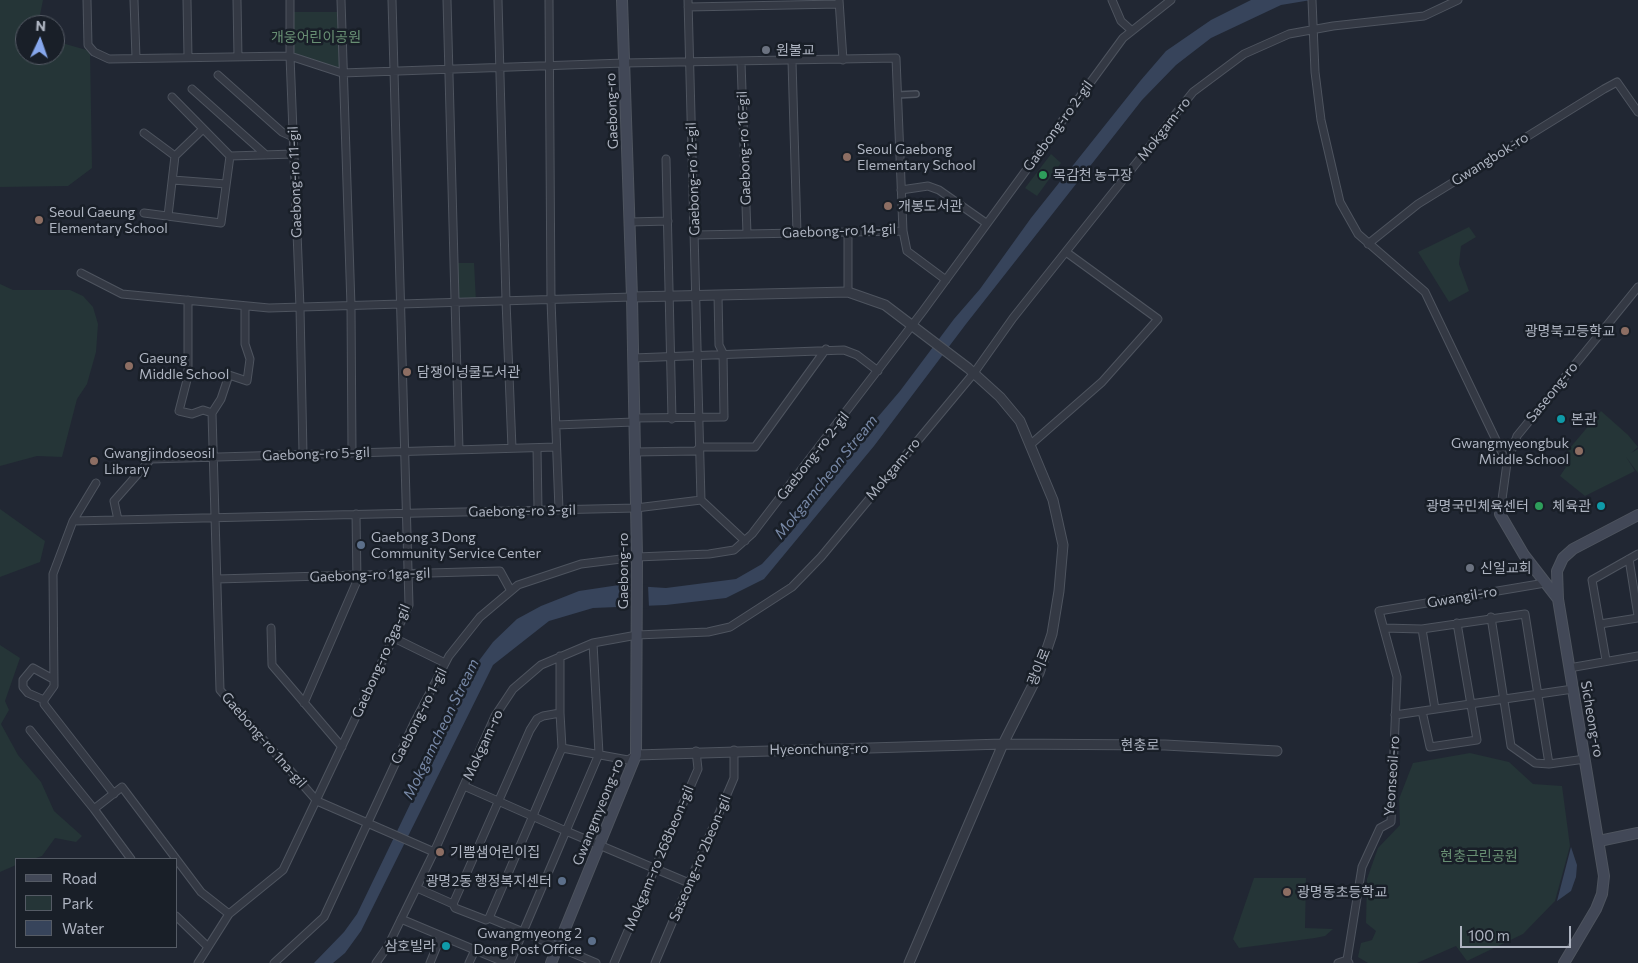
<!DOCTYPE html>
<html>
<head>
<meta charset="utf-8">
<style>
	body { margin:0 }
	#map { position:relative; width:1638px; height:963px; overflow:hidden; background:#212733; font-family:Commissioner,sans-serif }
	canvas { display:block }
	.legend { position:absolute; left:15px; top:858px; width:162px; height:90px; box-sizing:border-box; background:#191f28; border:1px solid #555b65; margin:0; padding:6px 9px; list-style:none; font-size:15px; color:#aeb4c1 }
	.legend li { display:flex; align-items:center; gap:10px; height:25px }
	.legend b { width:25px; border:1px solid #555b65 }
	.north { position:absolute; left:15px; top:15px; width:50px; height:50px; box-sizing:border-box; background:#191f28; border:1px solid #555b65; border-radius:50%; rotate:3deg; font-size:14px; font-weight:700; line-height:20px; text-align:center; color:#aeb4c1 }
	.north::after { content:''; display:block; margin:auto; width:18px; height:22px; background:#87a8ed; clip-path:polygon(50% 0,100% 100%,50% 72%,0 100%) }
	.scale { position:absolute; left:1460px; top:926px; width:111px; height:22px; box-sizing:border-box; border:2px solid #aeb4c1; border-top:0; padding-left:6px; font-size:15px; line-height:18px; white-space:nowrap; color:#aeb4c1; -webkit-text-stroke:4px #191f28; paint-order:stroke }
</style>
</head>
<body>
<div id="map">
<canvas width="1638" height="963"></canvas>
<ul class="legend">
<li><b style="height:6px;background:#424857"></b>Road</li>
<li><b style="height:14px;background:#253537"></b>Park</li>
<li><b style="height:14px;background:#37445b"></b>Water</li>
</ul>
<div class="north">N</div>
<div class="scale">100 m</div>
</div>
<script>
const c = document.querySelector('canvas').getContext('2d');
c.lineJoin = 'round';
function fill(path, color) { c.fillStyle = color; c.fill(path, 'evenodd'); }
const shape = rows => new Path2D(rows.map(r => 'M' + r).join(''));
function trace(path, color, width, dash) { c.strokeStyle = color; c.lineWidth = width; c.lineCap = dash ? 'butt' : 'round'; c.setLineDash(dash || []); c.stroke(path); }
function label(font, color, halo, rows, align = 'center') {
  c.font = font + ' Commissioner,"Noto Sans KR",sans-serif'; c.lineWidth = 5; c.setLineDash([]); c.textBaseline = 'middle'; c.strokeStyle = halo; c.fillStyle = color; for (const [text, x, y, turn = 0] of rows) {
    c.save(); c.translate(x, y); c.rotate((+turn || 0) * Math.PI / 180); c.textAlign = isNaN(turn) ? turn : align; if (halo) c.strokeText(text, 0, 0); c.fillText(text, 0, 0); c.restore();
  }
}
const green = shape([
	[0,0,43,0,38,25,25,25,25,55,55,55,55,41,90,51,92,168,68,186,0,187],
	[293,12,339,12,341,70,292,54],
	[1051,154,1061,163,1037,196,1025,188],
	[1469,227,1476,237,1461,246,1459,264,1469,291,1449,302,1418,252],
	[457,263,474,263,476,302,459,302],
	[0,284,13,290,70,290,83,296,93,307,98,324,96,352,87,384,77,399,62,457,37,456,0,466],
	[1601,411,1628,435,1638,447,1631,453,1638,449,1638,473,1626,457,1635,471,1585,496,1560,476,1566,467,1559,461],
	[0,509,45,541,40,562,0,577],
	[0,645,20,658,5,701,9,710,1,724,18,755,41,782,54,811,82,836,76,842,55,838,42,856,33,859,16,859,16,865,0,872],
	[1470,753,1509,762,1533,784,1562,786,1570,846,1555,901,1523,934,1467,961,1456,946,1417,963,1368,963,1358,957,1361,943,1372,940,1376,931,1366,923,1367,879,1378,848,1400,825,1399,799,1413,763],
	[1254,878,1306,878,1305,928,1333,929,1325,936,1315,938,1239,948,1233,939]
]);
const water = shape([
	[1251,0,1311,0,1281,5,1211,38,1176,65,1142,100,966,324,874,446,764,579,726,598,666,605,593,608,549,621,493,665,361,931,345,953,333,963,314,963,344,932,357,914,431,761,445,720,466,678,493,642,517,619,541,606,579,591,619,585,666,588,736,579,762,564,793,530,814,492,900,391,954,319,980,289,1031,218,1141,80,1166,51,1211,20],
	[1571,847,1577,865,1576,877,1571,891,1557,901]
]);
const pier = shape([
	[619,583,648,585,649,608,620,609]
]);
const pedestrian = shape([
	[897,95,916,94]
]);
const minor = shape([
	[87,0,88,45,94,52,109,59,290,56,342,73,624,63,896,58,903,231,695,235],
	[134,0,136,58],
	[187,0,188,57],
	[237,0,238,57],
	[290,0,290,56,300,308,303,454],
	[341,0,351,306,352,452],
	[447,0,459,449],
	[498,0,506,301,512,448],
	[549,0,551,300,559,510],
	[688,0,701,500],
	[839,0,843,60],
	[1112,0,1121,21,1131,30],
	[1312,0,1315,72,1321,120,1340,202,1358,234,1425,292,1507,463],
	[688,7,839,4],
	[792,61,797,233],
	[741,62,747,234],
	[218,75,282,132,293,137],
	[192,89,266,155],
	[172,97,230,156],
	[144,133,175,156],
	[175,156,203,129],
	[666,159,672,419],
	[173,180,226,184],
	[901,190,928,186,939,190,986,223],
	[144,213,221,223,230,156,294,154],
	[168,216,175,156],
	[630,222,668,221],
	[903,231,907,251,946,280],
	[848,232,848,292],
	[1368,244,1418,204,1604,89,1617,82,1638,112],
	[81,273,122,294,269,308,632,297],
	[188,300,188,376,179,411,192,414,203,410,212,413],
	[245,306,245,344,250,359,247,381,229,375,221,399,212,413,220,690,317,801,434,852],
	[633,358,844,350,857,355,878,371],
	[634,418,724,417,723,353,719,345,718,295],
	[556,425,634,422],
	[1030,445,1102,382,1158,319,1066,252],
	[537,448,538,510],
	[635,452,696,451,700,447,755,447,826,349],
	[96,483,73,521,53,574,54,686,44,700,44,704,114,794],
	[1500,514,1507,463,1517,436,1638,287],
	[118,520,114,501,151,459,556,447],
	[73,521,636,508,701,500,745,541],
	[1629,559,1638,616],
	[217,579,500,571,511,591],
	[1491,617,1511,746,1535,763,1549,764,1585,759],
	[1600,624,1638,618],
	[271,628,272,665,342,747],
	[1384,628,1422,629,1525,614,1549,764],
	[1422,629,1435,709],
	[394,638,445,663],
	[593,643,599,754,566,831,689,883],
	[1606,660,1592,580,1638,554],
	[1569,668,1638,656],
	[44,700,28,693,23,687,23,680,33,668,53,679],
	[304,703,357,581,356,514],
	[1422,711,1430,747,1477,740,1457,623],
	[1395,715,1573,689],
	[30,730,94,809],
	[562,748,628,760,636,755],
	[131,859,94,809,122,787,201,892,229,914,283,870,409,605,392,0],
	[417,888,453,904,455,908,486,920,489,918,523,932,566,831,464,786],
	[453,904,530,730,537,719,543,716,560,713],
	[176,916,208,947],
	[489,918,562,748,560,713,560,656],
	[401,919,506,963],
	[198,963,229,914],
	[274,963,324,917,415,721,449,656,480,617,518,585,581,564,637,557,709,554,734,550,752,534,923,311,1123,38,1171,0],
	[376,963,388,946,434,852,495,716,513,689,541,665,593,643,637,635,708,632,730,627,792,587,821,557,974,373,1013,318,1193,92,1244,54,1289,34,1333,26,1424,16,1458,0],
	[430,963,441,936],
	[469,963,475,950],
	[510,963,523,932,596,963],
	[614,963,698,769,696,751],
	[655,963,734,778,734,750],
	[1338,963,1347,960],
	[1349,963,1347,960,1362,867,1380,828,1391,822,1397,677,1379,611,1545,583]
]);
const tertiary = shape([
	[632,297,848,292,885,305,968,368,1000,397,1020,421,1053,500,1063,545,1059,591,1052,634,1039,673,1003,744,909,963],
	[636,755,1003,744,1165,745,1277,751]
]);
const secondary = shape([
	[1500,514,1524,555,1558,599],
	[1599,841,1638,833],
	[551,963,636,755,637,557,632,297,622,0],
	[1564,963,1596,909,1602,894,1604,876,1558,599,1557,571,1563,558,1573,549,1638,515]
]);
const markers = [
	[766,50,5,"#6b7280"],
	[847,157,5,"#8d6e63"],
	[1043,175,5,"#2e9e5b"],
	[888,206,5,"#8d6e63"],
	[39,220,5,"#8d6e63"],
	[1625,331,5,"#8d6e63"],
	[129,366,5,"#8d6e63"],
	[407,372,5,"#8d6e63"],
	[1561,419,5,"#0f9aa8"],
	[1579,451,5,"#8d6e63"],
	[94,461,5,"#8d6e63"],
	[1539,506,5,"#2e9e5b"],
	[1601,506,5,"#0f9aa8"],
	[361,545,5,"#5c6f8a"],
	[1470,568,5,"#6b7280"],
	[440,852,5,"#8d6e63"],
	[562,881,5,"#5c6f8a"],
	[1287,892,5,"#8d6e63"],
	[592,941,5,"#5c6f8a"],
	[446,946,5,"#0f9aa8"]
];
const parkNames = [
	["개웅어린이공원",316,37],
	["현충근린공원",1479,856]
];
const poiNames = [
	["원불교",776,50],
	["Seoul Gaebong",857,149],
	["Elementary School",857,165],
	["목감천 농구장",1053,175],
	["개봉도서관",898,206],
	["Seoul Gaeung",49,212],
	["Elementary School",49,228],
	["광명북고등학교",1615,331,"right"],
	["Gaeung",139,358],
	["Middle School",139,374],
	["담쟁이넝쿨도서관",417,372],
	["본관",1571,419],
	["Gwangmyeongbuk",1569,443,"right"],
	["Middle School",1569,459,"right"],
	["Gwangjindoseosil",104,453],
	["Library",104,469],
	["광명국민체육센터",1529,506,"right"],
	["체육관",1591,506,"right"],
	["Gaebong 3 Dong",371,537],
	["Community Service Center",371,553],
	["신일교회",1480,568],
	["기쁨샘어린이집",450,852],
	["광명2동 행정복지센터",552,881,"right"],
	["광명동초등학교",1297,892],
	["Gwangmyeong 2",582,933,"right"],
	["Dong Post Office",582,949,"right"],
	["삼호빌라",436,946,"right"]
];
const streetNames = [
	["Gaebong-ro",612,111,-92],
	["Gaebong-ro 2-gil",1058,126,-54],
	["Mokgam-ro",1164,129,-52],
	["Gaebong-ro 16-gil",744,148,-92],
	["Gwangbok-ro",1490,159,-32],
	["Gaebong-ro 12-gil",693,179,-92],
	["Gaebong-ro 11-gil",295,182,-92],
	["Gaebong-ro 14-gil",839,231,-2],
	["Saseong-ro",1552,392,-51],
	["Gaebong-ro 5-gil",316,454,-2],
	["Gaebong-ro 2-gil",813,456,-52],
	["Mokgam-ro",893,469,-50],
	["Gaebong-ro 3-gil",522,511,-1],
	["Gaebong-ro",623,571,-90],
	["Gaebong-ro 1ga-gil",370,575,-2],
	["Gwangil-ro",1462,597,-10],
	["Gaebong-ro 3ga-gil",381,661,-66],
	["광이로",1039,667,-68],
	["Gaebong-ro 1-gil",419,716,-63],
	["Sicheong-ro",1592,719,80],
	["Gaebong-ro 1na-gil",264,740,49],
	["Mokgam-ro",483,745,-65],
	["현충로",1140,745],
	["Hyeonchung-ro",819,749,-1],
	["Yeonseoil-ro",1392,776,-86],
	["Gwangmyeong-ro",598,812,-68],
	["Mokgam-ro 268beon-gil",659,858,-67],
	["Saseong-ro 2beon-gil",700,858,-67]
];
const waterNames = [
	["Mokgamcheon Stream",826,477,-51],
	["Mokgamcheon Stream",441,729,-64]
];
fill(green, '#253537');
fill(water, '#37445b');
fill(pier, '#212733');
trace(pedestrian, '#4e545f', 8);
trace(minor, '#4e545f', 9);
trace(tertiary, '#4e545f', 11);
trace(secondary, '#4e545f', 12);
trace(pedestrian, '#343944', 5);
trace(minor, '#343944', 7);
trace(tertiary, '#343944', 9);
trace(secondary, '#424857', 10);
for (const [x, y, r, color] of markers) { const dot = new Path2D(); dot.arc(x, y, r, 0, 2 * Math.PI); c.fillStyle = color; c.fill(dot); trace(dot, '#191f28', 2); }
label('14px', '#688f73', '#191f28', parkNames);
label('14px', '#aeb4c1', '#191f28', poiNames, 'left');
label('14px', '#aeb4c1', '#191f28', streetNames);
label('italic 15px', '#7889a7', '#191f28', waterNames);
</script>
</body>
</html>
